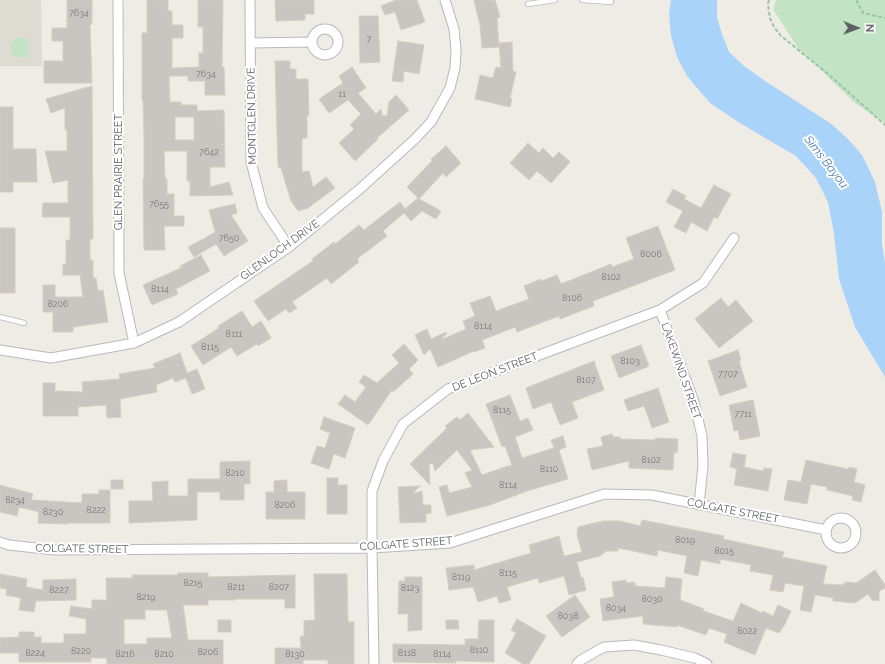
<!DOCTYPE html>
<html>
<head>
<meta charset="utf-8">
<style>
	body { margin:0 }
	#map { position:relative; width:885px; height:664px; overflow:hidden; background:#eeece4; font-family:Raleway,sans-serif }
	canvas { display:block }
	.north { position:absolute; left:837px; top:8px; width:40px; height:40px; -webkit-text-stroke:3px #fff; paint-order:stroke; rotate:91deg; font-size:11px; font-weight:700; line-height:16px; text-align:center; color:#5c5f64 }
	.north::after { content:''; display:block; margin:auto; width:14px; height:18px; background:#5c5f64; clip-path:polygon(50% 0,100% 100%,50% 72%,0 100%) }
</style>
</head>
<body>
<div id="map">
<canvas width="885" height="664"></canvas>
<div class="north">N</div>
</div>
<script>
const c = document.querySelector('canvas').getContext('2d');
c.lineJoin = 'round';
function fill(path, color) { c.fillStyle = color; c.fill(path, 'evenodd'); }
const shape = rows => new Path2D(rows.map(r => 'M' + r).join(''));
function trace(path, color, width, dash) { c.strokeStyle = color; c.lineWidth = width; c.lineCap = dash ? 'butt' : 'round'; c.setLineDash(dash || []); c.stroke(path); }
function label(font, color, halo, rows, align = 'center') {
  c.font = font + ' Raleway,sans-serif'; c.lineWidth = 4; c.setLineDash([]); c.textBaseline = 'middle'; c.strokeStyle = halo; c.fillStyle = color; for (const [text, x, y, turn = 0] of rows) {
    c.save(); c.translate(x, y); c.rotate((+turn || 0) * Math.PI / 180); c.textAlign = isNaN(turn) ? turn : align; if (halo) c.strokeText(text, 0, 0); c.fillText(text, 0, 0); c.restore();
  }
}
const education = shape([
	[0,0,41,0,42,66,0,66]
]);
const green = shape([
	[776,0,885,0,885,123,855,103,798,48,773,9],
	[20,37,25,38,28,40,29,52,27,58,14,56,11,50,12,42]
]);
const water = shape([
	[671,0,717,0,717,18,722,34,729,52,744,66,768,83,830,123,848,139,862,155,875,182,882,212,882,244,885,263,885,377,855,327,839,279,834,233,828,202,816,178,796,156,738,122,710,103,687,76,677,57,671,35,669,14]
]);
const building = shape([
	[67,0,92,0,92,24,90,24,92,83,44,83,44,61,63,61,63,41,52,41,52,28,67,28,67,0],
	[147,0,168,0,168,11,172,11,172,25,183,25,183,38,172,38,172,68,199,67,199,53,203,53,203,27,198,27,198,0,223,0,222,67,224,67,225,95,205,95,205,81,188,81,188,76,169,76,170,102,181,102,181,105,197,105,197,111,224,110,225,167,210,167,210,187,229,182,233,195,190,196,190,181,187,181,187,151,164,151,165,179,167,179,167,194,174,194,174,216,184,216,184,226,164,226,165,250,144,250,143,179,144,179,144,136,143,100,142,100,142,33,147,33,147,0],
	[175,117,194,117,194,140,175,140,175,117],
	[275,0,314,0,314,14,305,14,305,20,276,21,275,0],
	[396,0,417,0,425,22,401,30,395,12,385,15,381,6,396,0],
	[474,0,495,0,500,17,497,18,499,47,482,48,480,25,474,0],
	[359,16,378,16,380,62,360,63,359,16],
	[398,41,424,45,419,74,404,71,403,82,392,81,398,41],
	[512,42,513,71,516,72,510,98,512,99,510,107,475,99,480,75,493,78,496,67,501,68,499,43,512,42],
	[275,61,290,61,290,69,296,69,296,79,308,79,309,115,307,115,307,138,302,138,302,172,309,171,313,187,326,177,335,188,308,208,298,211,291,201,281,168,278,167,275,61],
	[352,67,366,88,358,93,376,114,381,109,382,115,387,116,389,102,396,95,409,110,377,138,378,139,355,161,339,143,354,129,350,125,361,114,348,100,329,113,319,99,343,83,339,76,352,67],
	[92,86,93,239,90,239,90,260,93,260,93,278,96,278,98,291,103,290,108,322,73,327,73,332,53,332,53,312,43,312,43,285,55,285,55,297,83,297,80,275,63,275,63,264,66,264,66,240,70,240,70,217,42,217,43,203,68,203,68,180,53,183,45,151,67,151,67,130,65,130,65,108,51,113,46,99,92,86],
	[0,107,13,107,13,149,36,149,37,182,13,182,13,192,0,192,0,107],
	[528,143,539,153,543,148,553,158,559,152,570,162,551,183,537,171,529,180,510,163,528,143],
	[446,146,461,163,446,177,443,173,419,199,441,211,436,219,422,211,411,221,404,213,383,231,387,236,357,259,359,262,331,284,327,278,292,302,297,308,289,313,286,309,268,321,254,301,313,261,312,259,334,242,335,244,359,225,364,230,400,202,405,209,418,198,407,187,432,161,431,159,446,146],
	[714,185,731,194,717,219,714,217,707,231,691,222,686,233,674,227,683,211,666,202,673,189,686,196,684,199,701,208,714,185],
	[235,204,237,213,231,215,248,241,224,256,216,244,194,257,188,247,201,240,202,240,215,232,209,210,235,204],
	[658,226,675,270,593,301,594,306,560,319,559,316,517,332,515,327,482,340,485,348,474,352,474,351,438,367,430,349,424,355,415,335,427,329,431,339,446,332,447,334,442,338,443,339,466,329,463,321,475,316,470,303,490,296,496,311,529,299,524,286,541,279,542,281,557,275,561,284,611,264,612,267,634,259,626,238,658,226],
	[0,228,15,228,15,293,0,293,0,228],
	[201,255,210,271,176,289,178,294,152,305,143,285,181,268,180,266,201,255],
	[721,298,728,307,736,300,753,321,719,348,695,319,721,298],
	[242,311,252,327,261,321,271,338,258,346,257,344,237,356,231,347,203,365,191,346,219,328,218,326,242,311],
	[404,344,418,360,409,369,413,374,393,392,392,390,368,425,338,404,345,395,355,402,366,387,359,382,364,375,377,383,399,363,392,355,404,344],
	[641,345,649,366,619,378,611,356,641,345],
	[738,350,741,360,739,361,747,387,720,396,708,361,738,350],
	[180,353,187,373,197,369,205,389,192,394,186,378,175,382,173,378,156,385,157,392,120,399,121,417,107,418,106,405,78,407,78,416,43,416,43,383,55,383,55,391,83,392,82,382,120,379,119,374,155,368,153,364,180,353],
	[594,361,604,390,572,402,578,418,560,425,551,402,533,409,526,388,594,361],
	[658,388,669,422,652,428,644,406,628,411,624,400,658,388],
	[510,395,520,421,528,418,533,430,515,437,522,458,554,448,551,440,563,436,566,447,559,450,568,479,527,491,490,505,447,516,439,487,447,485,449,493,472,487,465,473,472,470,457,450,435,471,433,463,429,464,430,485,410,464,447,428,445,426,457,417,460,420,468,413,494,447,470,450,482,475,508,466,510,468,509,466,512,465,505,446,502,447,486,404,510,395],
	[753,400,760,436,740,440,738,430,734,431,729,405,753,400],
	[324,417,355,428,345,458,334,454,329,469,311,463,317,446,325,448,330,433,320,429,324,417],
	[612,434,613,437,620,437,621,439,656,440,655,438,678,439,677,453,674,452,673,470,629,468,629,461,592,470,587,449,603,446,601,437,612,434],
	[733,453,746,455,744,467,763,471,764,468,772,469,768,491,734,485,737,469,730,467,733,453],
	[806,460,848,469,849,467,857,469,854,482,865,485,861,502,852,500,853,496,827,490,827,487,811,484,807,504,784,500,788,480,801,482,806,460],
	[250,461,250,484,244,484,244,500,220,500,220,492,197,492,197,520,129,523,129,501,153,501,152,482,168,481,168,496,188,496,188,479,220,479,220,462,250,461],
	[327,478,338,478,338,485,347,485,347,514,327,514,327,478],
	[111,480,123,480,123,489,111,489,111,480],
	[287,480,287,492,305,492,305,519,266,519,266,492,274,492,274,481,287,480],
	[0,485,33,494,31,500,82,503,82,494,99,494,99,490,110,490,110,523,68,523,67,524,38,523,39,512,19,507,17,516,0,512,0,485],
	[420,486,412,494,422,491,423,505,431,505,431,513,426,514,426,522,400,523,398,487,420,486],
	[642,520,724,536,723,539,784,552,782,557,827,566,823,584,842,585,846,582,856,583,875,570,885,585,885,588,879,591,879,601,872,600,868,594,855,603,833,601,833,598,815,595,811,612,800,610,804,586,785,583,783,592,770,590,773,575,750,571,751,565,720,559,720,564,701,560,698,576,684,573,687,556,658,550,657,556,618,548,618,551,606,551,600,556,577,562,581,578,583,577,586,590,569,595,564,576,539,583,538,578,507,587,511,600,499,603,497,596,478,602,473,587,449,590,446,568,474,565,474,570,531,553,529,545,559,536,564,556,582,552,577,534,578,527,603,521,620,521,640,526,642,520],
	[178,573,208,573,208,577,295,575,295,608,285,608,285,599,235,599,235,600,208,600,208,605,183,605,188,640,223,640,223,664,107,664,107,658,91,658,91,662,19,662,19,653,0,653,0,638,19,637,19,632,34,632,34,637,41,637,41,643,64,643,64,634,86,634,86,619,69,616,71,606,92,609,92,600,107,600,106,578,133,578,132,575,178,575,178,573],
	[145,610,167,610,172,638,147,638,147,644,124,644,124,619,145,619,145,610],
	[0,574,27,579,26,587,43,590,43,580,76,579,76,600,36,601,34,612,19,610,21,598,6,595,7,589,0,588,0,574],
	[314,574,347,574,348,622,354,622,354,664,328,664,328,660,303,660,303,664,275,664,275,648,301,648,300,636,304,636,304,621,315,620,314,574],
	[405,577,422,577,422,630,408,631,408,614,398,614,399,581,405,581,405,577],
	[666,577,682,579,680,600,704,609,703,611,733,621,741,603,762,613,763,611,773,616,778,605,791,611,785,624,779,633,766,628,755,655,724,642,727,634,709,628,706,635,677,625,677,627,643,624,643,616,603,621,600,599,614,597,612,582,626,580,626,583,635,582,635,586,665,588,666,577],
	[575,595,590,617,562,637,546,616,575,595],
	[517,619,546,636,529,664,523,664,505,653,516,633,511,630,517,619],
	[218,620,231,620,231,632,218,632,218,620],
	[446,620,458,620,459,629,446,629,446,620],
	[479,620,494,620,494,662,456,661,456,663,393,662,393,644,465,645,465,639,478,639,479,620]
]);
const path = shape([
	[769,0,768,5,770,18,774,27,781,36,827,73,885,125],
	[856,0,863,13,885,18]
]);
const lane = shape([
	[582,0,611,2],
	[528,4,555,0],
	[0,317,24,323]
]);
const street = shape([
	[118,0,119,273,134,343],
	[250,0,251,162,263,208,289,247],
	'312 42a13 13 0 1 1 26 0a13 13 0 1 1-26 0Z',
	[250,43,311,42],
	[660,310,694,402,702,436,703,466,699,505],
	[0,350,51,358,134,343,179,322,289,247,361,188,415,139,431,122,450,88,455,68,456,49,454,29,445,0],
	'826 533a15 15 0 1 1 30 0a15 15 0 1 1-30 0Z',
	[0,542,9,545,54,550,372,548,450,543,604,494,652,495,826,530],
	[374,664,372,548,372,491,383,461,403,424,448,389,660,310,703,283,734,238],
	[577,664,581,660,604,647,634,645,661,650,695,658,707,664]
]);
const numberNames = [
	["7634",79,13],
	["7",369,39],
	["7634",206,74],
	["11",342,94],
	["7642",209,152],
	["7655",159,204],
	["7650",229,238],
	["8006",651,254],
	["8102",611,277],
	["8114",160,289],
	["8106",572,298],
	["8206",58,304],
	["8114",483,326],
	["8111",234,334],
	["8115",210,347],
	["8103",630,361],
	["7707",728,374],
	["8107",586,380],
	["8115",502,410],
	["7711",743,414],
	["8102",651,460],
	["8110",549,469],
	["8210",235,473],
	["8114",508,485],
	["8234",15,500],
	["8206",285,505],
	["8222",96,510],
	["8230",53,512],
	["8019",685,540],
	["8015",724,551],
	["8115",508,573],
	["8119",461,577],
	["8215",193,583],
	["8211",236,587],
	["8207",279,587],
	["8123",410,588],
	["8227",59,590],
	["8219",146,597],
	["8030",652,599],
	["8034",616,608],
	["8038",568,616],
	["8022",747,631],
	["8110",479,650],
	["8220",81,651],
	["8206",208,652],
	["8224",35,653],
	["8118",407,653],
	["8216",125,654],
	["8210",164,654],
	["8130",295,654],
	["8114",442,654]
];
const streetNames = [
	["MONTGLEN DRIVE",252,116,-91],
	["GLEN PRAIRIE STREET",119,172,-90],
	["GLENLOCH DRIVE",280,250,-36],
	["LAKEWIND STREET",681,371,71],
	["DE LEON STREET",495,372,-21],
	["COLGATE STREET",733,511,11],
	["COLGATE STREET",406,544,-4],
	["COLGATE STREET",82,549,1]
];
const waterNames = [
	["Sims Bayou",826,162,52]
];
fill(education, '#dddbd2');
fill(green, '#c2e4c4');
fill(water, '#a9d3f9');
fill(building, '#c9c6c2');
trace(building, '#d2cec3', 1);
trace(lane, '#b7b9bd', 6);
trace(street, '#b7b9bd', 11);
trace(path, '#9cc4a9', 2, [4, 2]);
trace(lane, '#fff', 4.5);
trace(street, '#fff', 9);
label('9px', '#77797c', null, numberNames);
label('11px', '#5c5f64', '#fff', streetNames);
label('italic 12px', '#4979b2', '#fff', waterNames);
</script>
</body>
</html>
